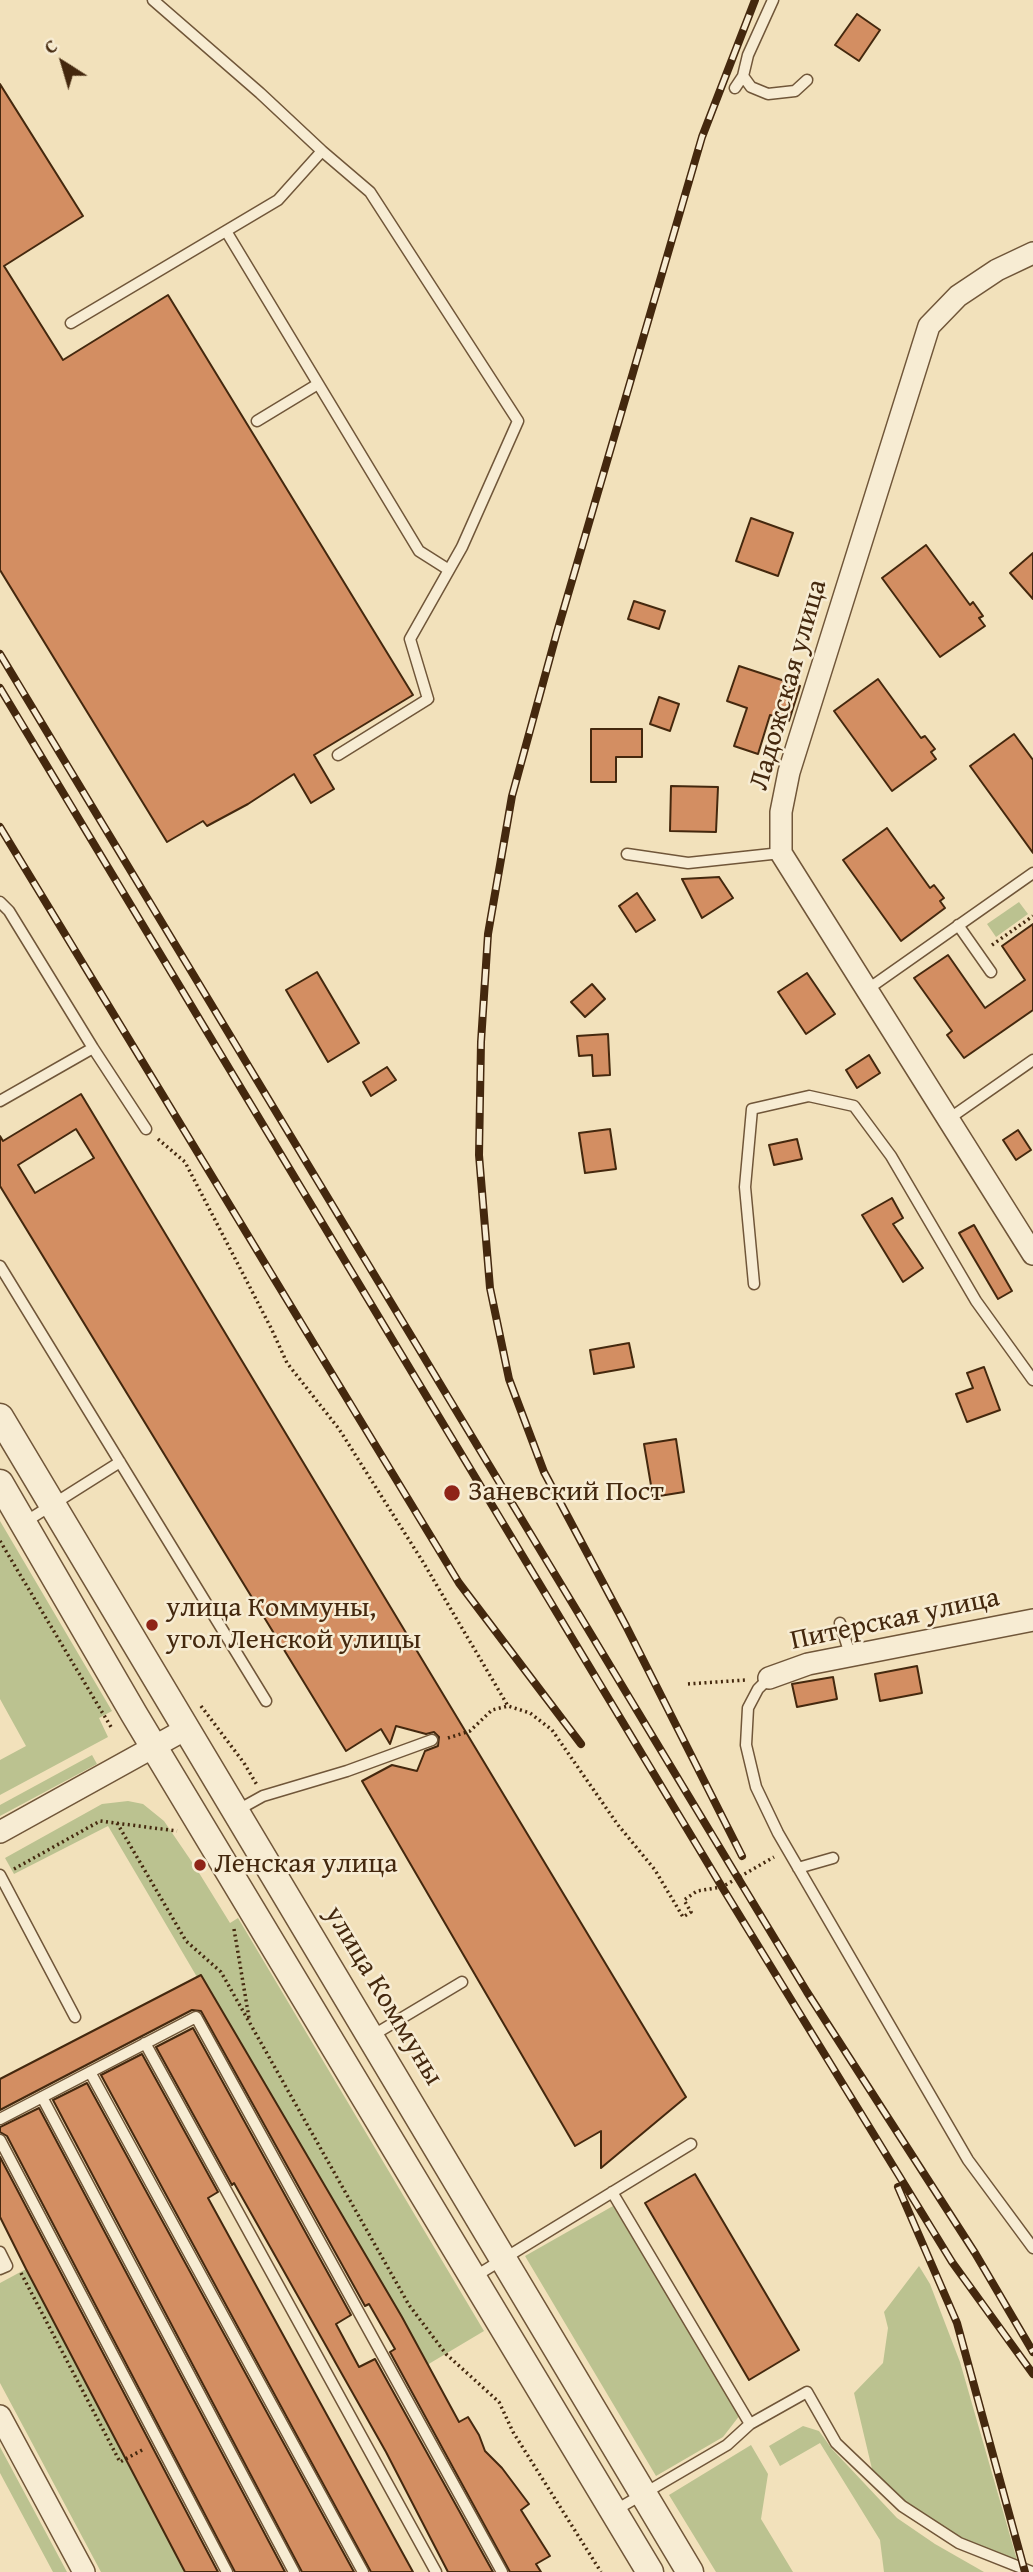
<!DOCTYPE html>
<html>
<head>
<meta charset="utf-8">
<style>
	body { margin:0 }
	#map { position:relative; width:1033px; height:2572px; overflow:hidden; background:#f2e1bb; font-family:"Gentium Book Plus",serif }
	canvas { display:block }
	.north { position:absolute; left:28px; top:28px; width:70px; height:70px; -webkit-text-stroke:5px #f7ecd3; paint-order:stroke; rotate:323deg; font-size:19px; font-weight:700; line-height:28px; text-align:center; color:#44280e }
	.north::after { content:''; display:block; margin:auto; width:24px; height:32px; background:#44280e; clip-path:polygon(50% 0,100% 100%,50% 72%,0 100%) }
</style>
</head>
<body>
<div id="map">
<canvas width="1033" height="2572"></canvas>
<div class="north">С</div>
</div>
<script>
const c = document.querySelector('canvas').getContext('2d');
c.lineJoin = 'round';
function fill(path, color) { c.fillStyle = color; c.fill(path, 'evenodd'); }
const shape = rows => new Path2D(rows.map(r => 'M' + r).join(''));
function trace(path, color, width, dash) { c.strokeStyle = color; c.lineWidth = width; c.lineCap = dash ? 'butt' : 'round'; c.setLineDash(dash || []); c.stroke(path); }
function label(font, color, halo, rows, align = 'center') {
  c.font = font + ' "Gentium Book Plus",serif'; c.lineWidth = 5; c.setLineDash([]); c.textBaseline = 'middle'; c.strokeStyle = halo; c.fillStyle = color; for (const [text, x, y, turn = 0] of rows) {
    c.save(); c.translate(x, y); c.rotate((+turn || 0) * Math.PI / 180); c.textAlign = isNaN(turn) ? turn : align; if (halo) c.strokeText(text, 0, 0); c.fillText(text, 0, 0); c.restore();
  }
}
const green = shape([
	[1019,902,1028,914,996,937,987,924],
	[0,1521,112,1711,99,1718,108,1737,0,1795,0,1760,26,1746,0,1699],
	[92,1755,97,1764,0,1816,0,1805],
	[128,1801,143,1804,164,1821,196,1868,230,1923,238,1918,484,2331,427,2365,402,2317,201,1975,197,1977,108,1826,14,1874,5,1858,102,1804],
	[613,2206,740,2415,723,2437,656,2476,525,2256],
	[919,2266,930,2284,960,2362,1017,2560,962,2541,904,2502,872,2469,854,2393,883,2363,888,2328,884,2312],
	[26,2269,185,2572,101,2572,0,2383,0,2283],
	[803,2426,819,2431,832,2449,897,2518,935,2544,984,2572,884,2572,880,2540,820,2443,780,2466,769,2446],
	[751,2445,768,2474,761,2519,793,2572,716,2572,669,2495],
	[0,2447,67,2572,53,2572,0,2473]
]);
const building = shape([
	[857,14,880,30,859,61,835,45,857,14],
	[0,84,83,216,4,266,63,360,168,295,413,695,314,755,334,789,311,803,294,774,248,804,207,826,203,821,167,842,0,570,0,84],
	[751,518,793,533,778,576,736,561,751,518],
	[926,545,970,605,973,602,983,616,979,618,985,626,940,657,882,578,926,545],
	[1033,553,1033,599,1010,573,1033,553],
	[634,601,665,611,659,629,628,619,634,601],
	[739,666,800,686,789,721,770,715,758,754,734,746,747,708,727,701,739,666],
	[878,679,921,738,925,736,935,749,931,752,936,759,892,791,834,711,878,679],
	[659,697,679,704,670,731,650,724,659,697],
	[591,729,642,729,642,757,616,757,616,782,591,782,591,729],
	[1014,734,1033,760,1033,853,970,766,1014,734],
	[671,786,718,787,716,832,670,831,671,786],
	[887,828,930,888,934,885,944,898,940,901,945,908,901,941,843,860,887,828],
	[719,877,733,898,702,918,682,879,719,877],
	[637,893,655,920,636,932,619,906,637,893],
	[1033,924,1033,1010,964,1058,947,1035,952,1031,914,978,948,955,985,1008,1025,980,1002,946,1033,924],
	[317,972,359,1043,328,1062,286,990,317,972],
	[807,973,835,1014,806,1034,778,992,807,973],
	[592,984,605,999,585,1017,571,1002,592,984],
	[608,1034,610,1075,593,1076,592,1055,579,1056,577,1036,608,1034],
	[869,1055,880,1073,857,1088,846,1070,869,1055],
	[387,1067,396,1080,371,1096,363,1082,387,1067],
	[81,1094,686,2097,601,2168,601,2131,575,2146,362,1781,392,1765,417,1771,425,1751,438,1746,439,1737,434,1732,426,1734,396,1726,390,1744,381,1729,346,1751,0,1186,0,1136,3,1141,81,1094],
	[76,1129,94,1158,35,1193,18,1165,76,1129],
	[610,1129,616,1169,585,1173,579,1133,610,1129],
	[1018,1130,1031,1150,1016,1160,1003,1140,1018,1130],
	[797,1139,802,1159,774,1165,769,1145,797,1139],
	[892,1198,903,1218,893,1224,923,1268,903,1282,862,1215,892,1198],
	[974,1225,1012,1291,998,1299,959,1233,974,1225],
	[629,1343,634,1367,594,1374,590,1350,629,1343],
	[984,1367,1000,1410,967,1422,956,1394,973,1388,967,1373,984,1367],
	[676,1439,684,1492,653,1497,644,1444,676,1439],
	[917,1666,922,1693,880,1701,875,1674,917,1666],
	[833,1677,837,1699,797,1707,792,1684,833,1677],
	[201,1975,402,2317,459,2422,468,2417,479,2435,485,2451,502,2468,529,2504,521,2510,550,2556,536,2564,541,2572,510,2572,390,2352,395,2349,369,2304,365,2306,201,2011,192,2010,0,2110,0,2079,201,1975],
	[193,2028,351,2315,336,2324,359,2367,375,2359,493,2572,448,2572,386,2452,234,2183,232,2185,156,2047,193,2028],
	[142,2054,218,2192,208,2198,413,2572,371,2572,101,2075,142,2054],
	[87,2083,354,2572,302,2572,53,2100,87,2083],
	[39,2108,285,2572,235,2572,7,2136,0,2132,0,2127,39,2108],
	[0,2157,218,2572,185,2572,26,2269,0,2217,0,2157],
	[695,2174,799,2350,749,2380,645,2203,695,2174]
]);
const path = shape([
	[992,945,1033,916],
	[158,1139,185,1162,271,1328,287,1363,339,1429,423,1562,508,1706],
	[0,1541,111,1727],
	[688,1684,745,1680],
	[201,1706,244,1763,257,1785],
	[448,1738,470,1731,492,1710,508,1706,530,1713,552,1730,618,1825,655,1870,683,1917,691,1912,684,1900,697,1891,722,1887,774,1857],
	[117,1823,186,1941,221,1972,409,2305,446,2354,499,2402,513,2432,601,2572],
	[14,1869,100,1821,177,1831],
	[234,1929,249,2018],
	[21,2273,120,2462,144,2449]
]);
const service = shape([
	[743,76,751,87,768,94,795,91,807,80],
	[735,88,743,76,748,55,773,0],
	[322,151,370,192,518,421,462,547,410,639,428,699,338,755],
	[226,231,419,551,449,570],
	[71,323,278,200,322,151,260,93,153,0],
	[257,421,318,384],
	[627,854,688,863,781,853],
	[0,902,9,911,93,1048,146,1129],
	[958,925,991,972],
	[868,989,1033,873],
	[0,1101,93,1048],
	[950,1118,1033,1060],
	[0,1266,266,1701],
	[754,1284,745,1187,752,1109,809,1096,854,1106,891,1156,976,1301,1033,1380],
	[25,1522,120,1462],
	[840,1623,850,1654],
	[769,1678,758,1689,748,1708,746,1745,756,1787,778,1833,968,2160,1033,2248],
	[236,1811,263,1796,347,1771,432,1740],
	[798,1868,833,1858],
	[0,1875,75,2017],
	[370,2037,462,1982],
	[145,2043,436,2572],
	[90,2072,363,2572],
	[42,2097,294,2572],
	[0,2119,196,2017,502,2572],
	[0,2140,227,2572],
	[612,2192,750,2424],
	[0,2252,7,2266,0,2269],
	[474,2277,691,2144],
	[614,2511,727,2445,750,2424,807,2392,836,2443,902,2506,959,2543,1032,2572]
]);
const minor = shape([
	[1033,253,997,270,958,296,929,326,789,772,781,812,781,853,1033,1254],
	[769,1678,808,1664,1033,1620],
	[0,1832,186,1729],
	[0,2416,84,2572]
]);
const tertiary = shape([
	[0,1417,690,2572],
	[0,1483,134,1714,650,2572]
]);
const rail = shape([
	[0,654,738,1878,807,1992,975,2253,1033,2352],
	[0,688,722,1887,952,2262,1033,2374],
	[0,827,459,1583,581,1744],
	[742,1856,626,1626,544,1472,509,1379,490,1288,479,1155,481,1042,488,934,512,796,557,632,702,137,755,0],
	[898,2187,957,2323,1025,2572]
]);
const markers = [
	[452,1493,9,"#8f2418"],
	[152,1625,7,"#8f2418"],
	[200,1865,7,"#8f2418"]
];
const streetNames = [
	["Ладожская улица",789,685,-74],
	["Питерская улица",895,1620,-12],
	["улица Коммуны",383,1996,59]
];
const poiNames = [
	["Заневский Пост",468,1493],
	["улица Коммуны,",166,1609],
	["угол Ленской улицы",166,1641],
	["Ленская улица",214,1865]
];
fill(green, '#bbc290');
fill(building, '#d38e62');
trace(building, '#44280e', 2);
trace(service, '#705639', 13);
trace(minor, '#705639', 24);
trace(tertiary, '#705639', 29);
trace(path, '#44280e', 3.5, [2, 3.5]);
trace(service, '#f7ecd3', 10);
trace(minor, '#f7ecd3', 21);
trace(tertiary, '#f7ecd3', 26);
trace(rail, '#44280e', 8);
trace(rail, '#f7ecd3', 5, [16]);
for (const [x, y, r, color] of markers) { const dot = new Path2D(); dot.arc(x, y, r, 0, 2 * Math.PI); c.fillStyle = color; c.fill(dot); trace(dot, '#f7ecd3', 2.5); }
label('28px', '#44280e', '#f7ecd3', streetNames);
label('28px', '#44280e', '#f7ecd3', poiNames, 'left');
</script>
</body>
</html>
